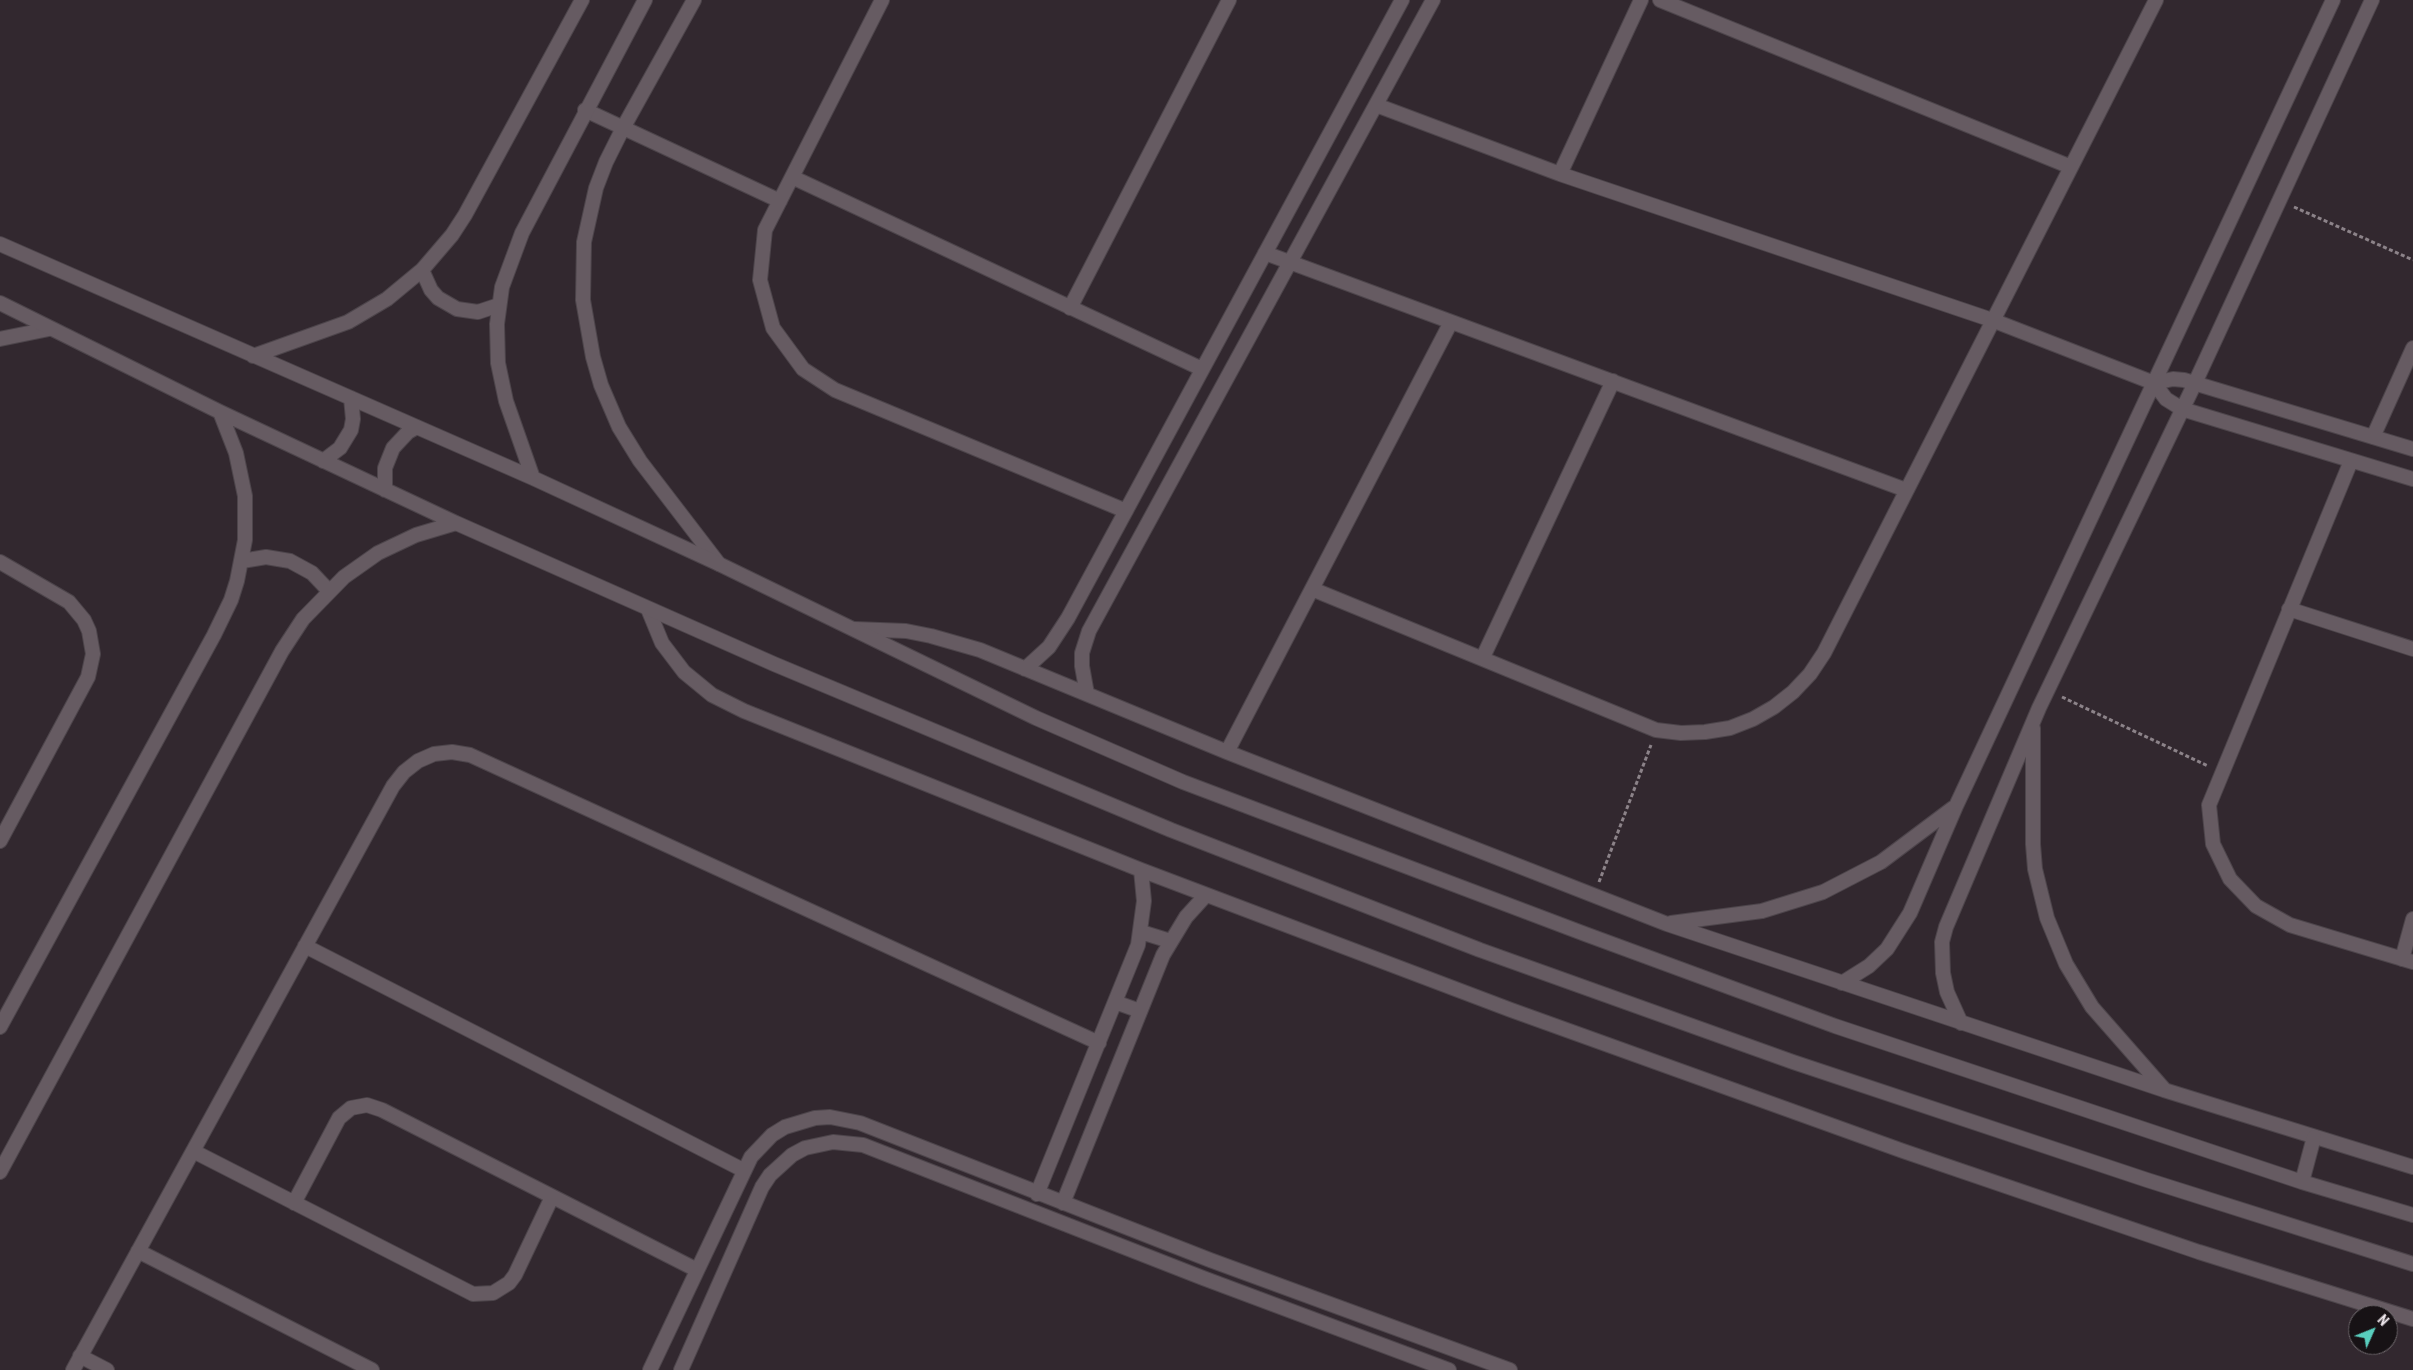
<!DOCTYPE html>
<html>
<head>
<meta charset="utf-8">
<style>
	body { margin:0 }
	#map { position:relative; width:2413px; height:1370px; overflow:hidden; background:#32282f; font-family:"Roboto Condensed",sans-serif }
	canvas { display:block }
	.north { position:absolute; left:2348px; top:1305px; width:50px; height:50px; box-sizing:border-box; background:#171215; border:1px solid #6e686c; border-radius:50%; rotate:46deg; font-size:14px; font-weight:700; line-height:20px; text-align:center; color:#f1eaef }
	.north::after { content:''; display:block; margin:auto; width:18px; height:22px; background:#59cebe; clip-path:polygon(50% 0,100% 100%,50% 72%,0 100%) }
</style>
</head>
<body>
<div id="map">
<canvas width="2413" height="1370"></canvas>
<div class="north">N</div>
</div>
<script>
const c = document.querySelector('canvas').getContext('2d');
c.lineJoin = 'round';
const shape = rows => new Path2D(rows.map(r => 'M' + r).join(''));
function trace(path, color, width, dash) { c.strokeStyle = color; c.lineWidth = width; c.lineCap = dash ? 'butt' : 'round'; c.setLineDash(dash || []); c.stroke(path); }
const path = shape([
	[2294,207,2413,260],
	[2062,697,2208,766],
	[1599,882,1651,745]
]);
const minor = shape([
	[694,0,623,128,606,162,596,188,584,242,583,300,593,357,601,385,619,427,640,461,719,564],
	[882,0,765,230,760,280,773,328,803,369,835,390,1126,511],
	[1660,0,2071,167],
	[1376,105,1560,174,1992,320,2154,383,2173,379,2184,380,2413,449],
	[585,110,780,201],
	[1560,174,1641,0],
	[792,177,1202,369],
	[1265,253,1906,490],
	[1070,308,1229,0],
	[0,339,49,329],
	[2154,383,2166,399,2182,409,2413,479],
	[2373,437,2413,348],
	[2351,461,2209,805,2213,844,2230,879,2256,906,2290,925,2413,962],
	[0,562,69,602,84,620,89,631,93,654,88,677,0,841],
	[1312,589,1656,730,1681,733,1705,732,1730,728,1753,719,1774,707,1793,692,1810,674,1824,653,2156,0],
	[648,609,662,643,684,672,712,695,744,711,1141,870,1511,1010,1903,1151,2199,1252,2413,1319],
	[2289,609,2413,649],
	[854,629,906,631,931,636,980,650,1227,752,1667,924,2164,1090,2413,1167],
	[1483,657,1613,381],
	[1025,669,1049,647,1068,618,1402,0],
	[1087,694,1082,666,1082,653,1089,631,1433,0],
	[2033,728,2033,844,2035,869,2047,918,2066,964,2092,1007,2164,1089],
	[1227,752,1451,322],
	[1671,923,1762,911,1823,892,1881,862,1953,808],
	[1141,932,1170,941],
	[305,946,743,1170],
	[2402,959,2413,919],
	[1842,983,1869,966,1887,949,1910,913,1956,806,2333,0],
	[1115,1002,1140,1011],
	[1961,1023,1947,992,1943,973,1942,942,1946,927,2039,708,2195,383,2372,0],
	[193,1151,473,1294,493,1293,509,1283,515,1275,552,1197],
	[1037,1194,1138,945,1144,901,1141,870],
	[294,1203,339,1118,351,1108,367,1105,382,1110,697,1270],
	[1063,1203,1163,955,1186,917,1206,895],
	[138,1251,372,1370],
	[80,1356,107,1370],
	[73,1370,393,786,404,772,418,761,434,754,452,752,470,755,1099,1043],
	[650,1370,751,1157,772,1135,785,1127,815,1118,830,1117,860,1123,1210,1260,1510,1370],
	[681,1370,762,1187,770,1175,792,1155,805,1148,833,1142,863,1145,1203,1278,1449,1370]
]);
const tertiary = shape([
	[0,244,533,478,719,564,1036,718,1183,782,1585,934,1835,1026,2302,1182,2413,1215],
	[422,270,431,290,438,298,457,309,478,312,499,305],
	[0,303,220,412,456,523,774,664,1171,830,1480,950,1793,1062,2147,1180,2413,1264],
	[253,356,348,322,387,299,422,270,452,235,465,215,582,0],
	[323,461,340,448,351,430,353,419,351,398],
	[533,478,506,401,498,363,497,324,502,287,522,233,645,0],
	[385,490,385,468,393,448,408,432,417,427],
	[242,561,266,557,290,561,312,573,329,591],
	[0,1027,214,635,231,600,237,581,245,540,245,496,236,453,220,412],
	[0,1172,282,651,303,619,344,577,378,553,416,535,456,523],
	[2302,1182,2314,1137]
]);
trace(minor, '#4d454b', 16);
trace(tertiary, '#4d454b', 16);
trace(path, '#8c8389', 3, [4, 2.5]);
trace(minor, '#665b62', 14);
trace(tertiary, '#665b62', 14);
</script>
</body>
</html>
